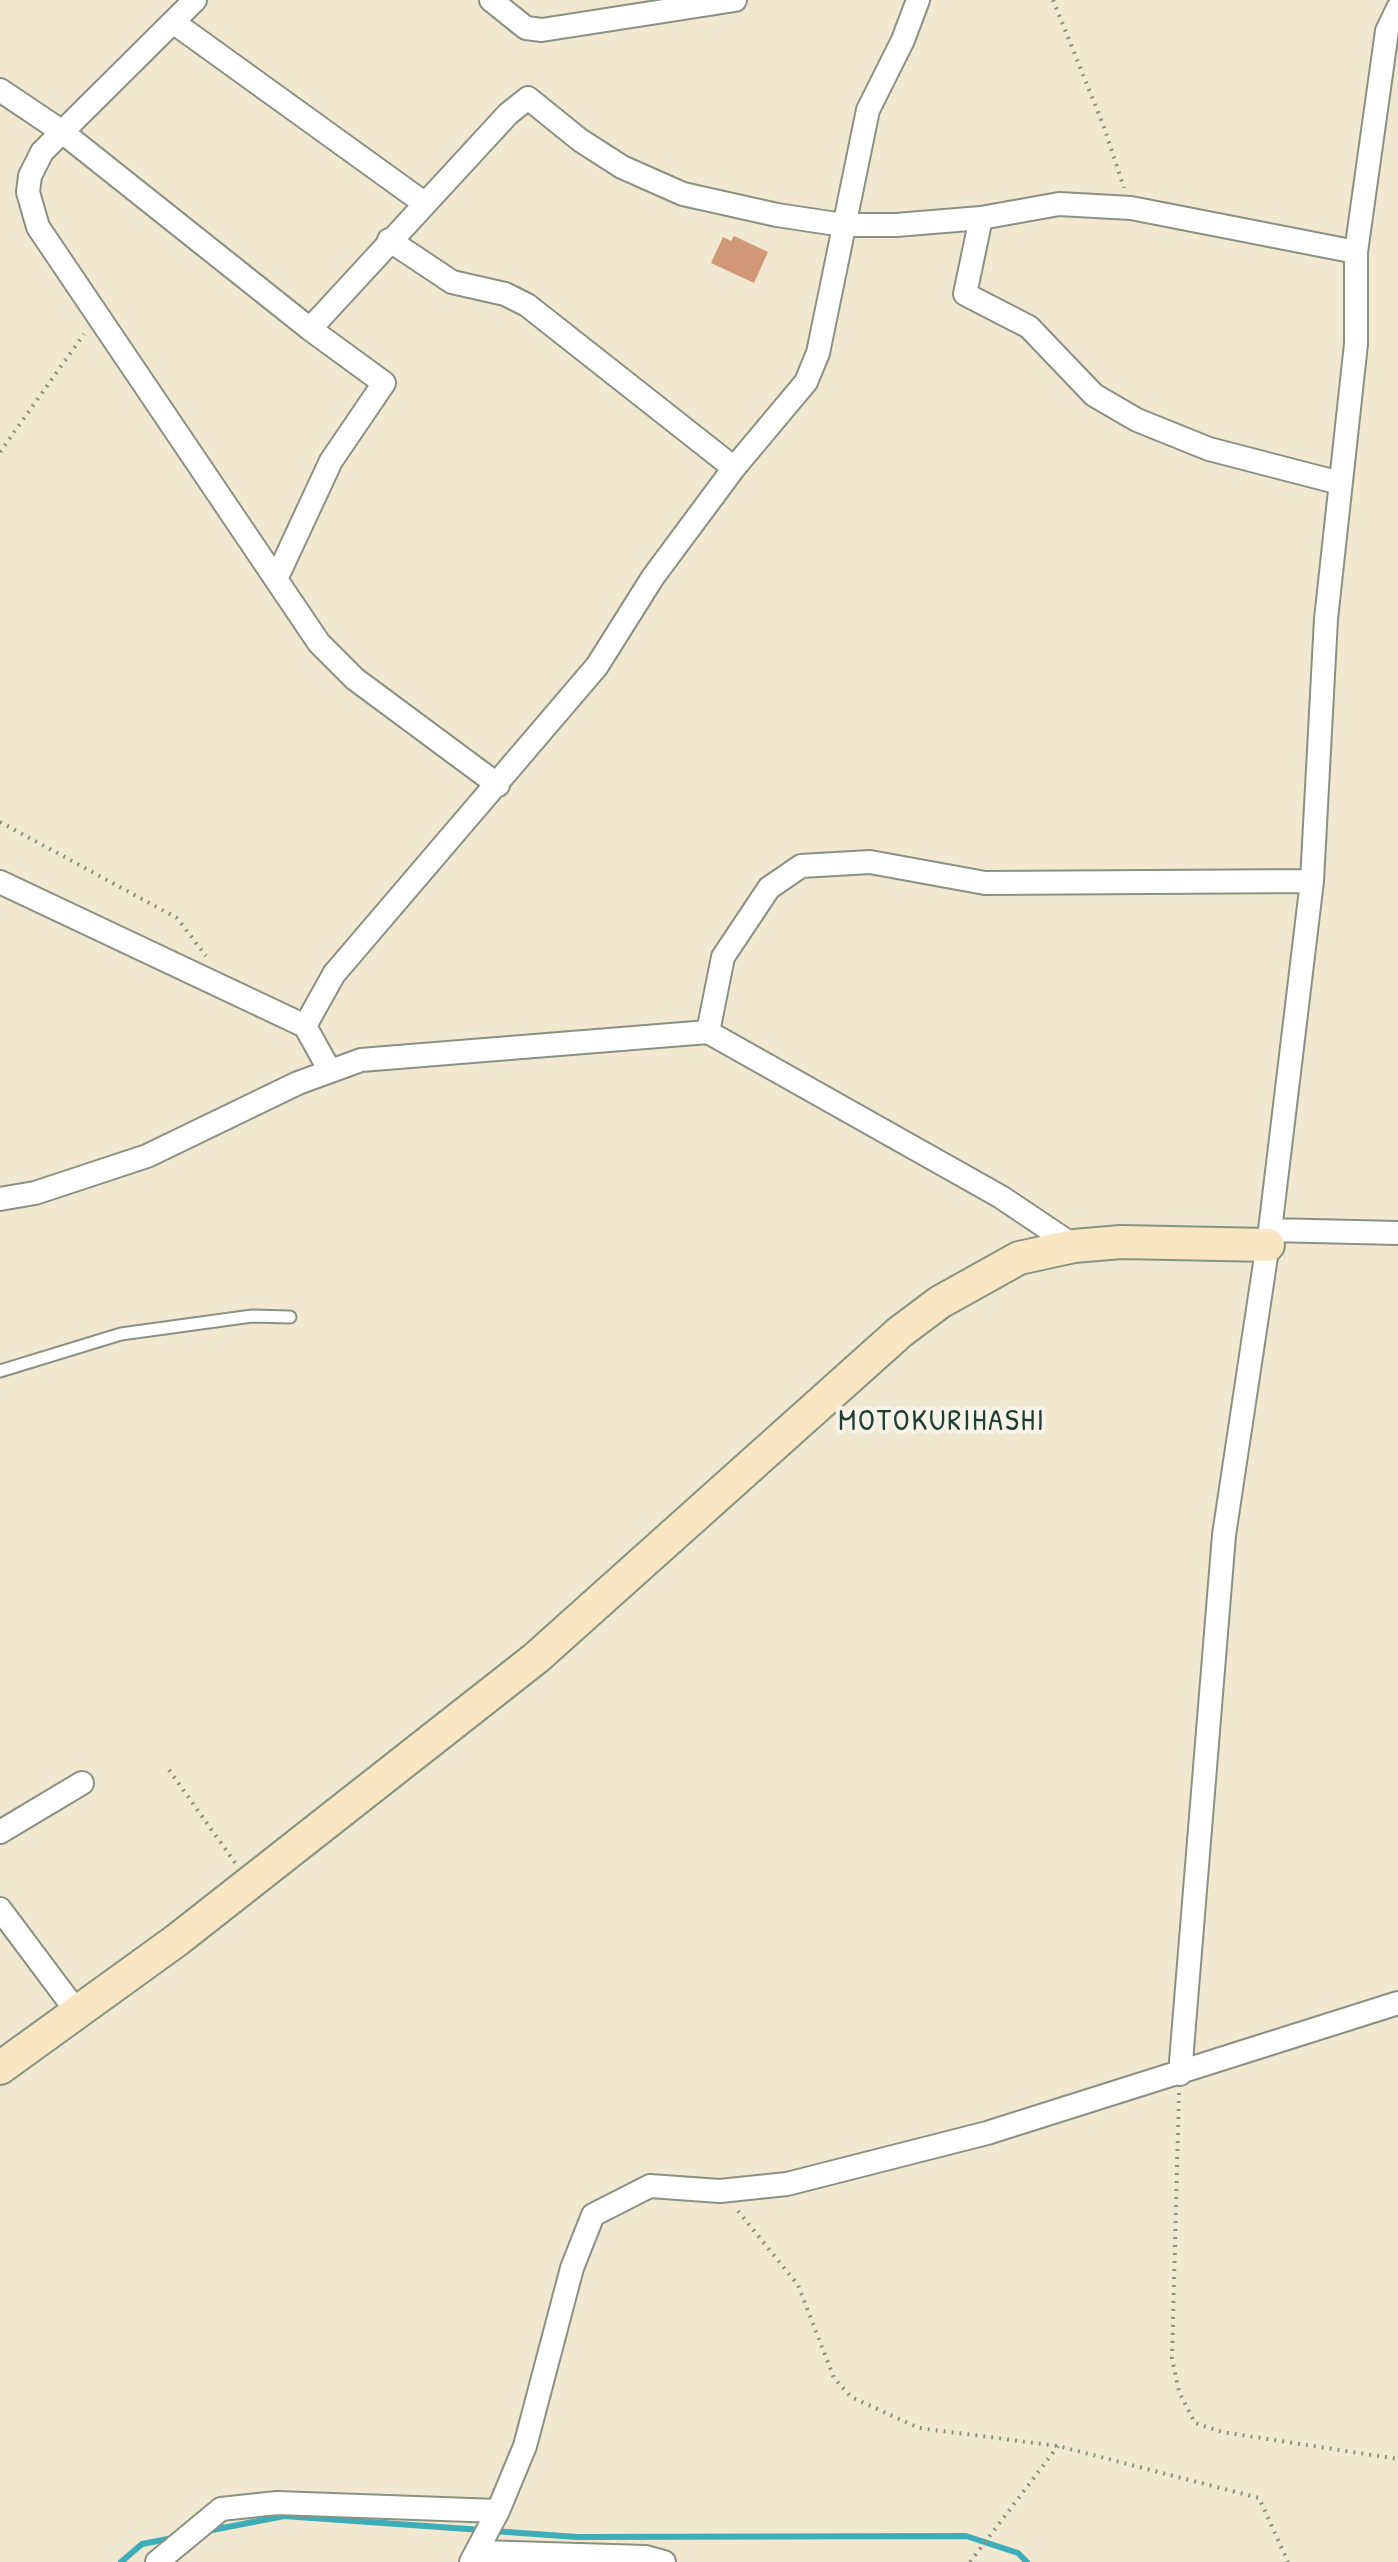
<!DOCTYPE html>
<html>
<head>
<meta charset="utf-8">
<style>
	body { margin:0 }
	canvas { display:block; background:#f2e7d0 }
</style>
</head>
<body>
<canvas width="1398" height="2562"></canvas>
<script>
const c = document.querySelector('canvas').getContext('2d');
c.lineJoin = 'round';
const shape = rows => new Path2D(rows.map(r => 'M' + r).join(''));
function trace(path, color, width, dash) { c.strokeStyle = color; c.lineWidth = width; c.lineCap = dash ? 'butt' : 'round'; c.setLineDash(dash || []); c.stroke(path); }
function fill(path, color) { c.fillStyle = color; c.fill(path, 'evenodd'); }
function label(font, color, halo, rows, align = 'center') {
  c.font = font + ' "Patrick Hand",sans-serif'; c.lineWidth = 8; c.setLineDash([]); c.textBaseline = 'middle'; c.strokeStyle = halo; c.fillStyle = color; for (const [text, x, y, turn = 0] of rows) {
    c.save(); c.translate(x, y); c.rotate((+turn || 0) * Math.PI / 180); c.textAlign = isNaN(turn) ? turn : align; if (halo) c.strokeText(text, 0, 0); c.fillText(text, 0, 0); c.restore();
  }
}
const stream = shape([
	[207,2531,284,2516,482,2530],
	[493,2531,577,2537,966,2536,1018,2553,1027,2562],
	[121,2562,142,2544,173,2538]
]);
const building = shape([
	[734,236,768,252,754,283,711,263,723,237,731,241]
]);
const path = shape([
	[1053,0,1104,127,1124,188],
	[0,452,84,334],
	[0,822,177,918,206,956],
	[169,1770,236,1864],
	[1179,2093,1172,2358,1179,2392,1195,2423,1222,2432,1398,2459],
	[738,2211,798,2285,834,2378,851,2397,919,2428,1058,2446,1259,2498,1288,2562],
	[970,2562,1058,2446]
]);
const lane = shape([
	[0,1371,121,1334,252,1316,290,1317]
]);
const street = shape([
	[195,0,42,152,30,176,28,192,38,227,319,643,355,679,498,785],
	[491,0,526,28,542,30,735,0],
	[173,22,424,203],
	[0,90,61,131,310,329,508,114,528,98,580,140,622,167,683,194,777,215,843,225,896,225,981,218,1059,204,1131,208,1356,252],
	[981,218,965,294,1029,327,1094,395,1137,420,1209,449,1340,483],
	[389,240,452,282,505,294,527,305,734,468],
	[277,577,331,461,384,383,310,329],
	[0,882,305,1026],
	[708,1032,723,957,769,888,801,866,870,862,985,883,1312,881],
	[330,1071,305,1026,334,974,597,666,653,577,734,468,806,382,818,353,868,110,903,40,918,0],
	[0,1199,35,1193,147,1156,298,1083,361,1060,708,1032,1001,1197,1074,1246],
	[1270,1230,1398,1233],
	[0,1832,82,1783],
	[0,1909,77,2012],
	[1180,2074,1224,1535,1270,1230,1312,881,1326,619,1356,344,1356,252,1387,31,1398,8],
	[478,2552,646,2557,664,2562],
	[157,2562,221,2509,277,2503,498,2511],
	[471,2562,498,2511,525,2446,572,2268,593,2215,650,2186,720,2191,787,2184,987,2133,1398,2003]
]);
const secondary = shape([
	[0,2068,177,1940,536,1658,900,1332,940,1302,1019,1258,1074,1246,1121,1242,1268,1245]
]);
const quarterNames = [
	["MOTOKURIHASHI",942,1422]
];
trace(stream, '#3daeb8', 6);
fill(building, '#d19878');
trace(lane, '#889282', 15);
trace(street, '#889282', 26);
trace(secondary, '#889282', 36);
trace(path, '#889282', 4, [2, 6]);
trace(lane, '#fff', 11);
trace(street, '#fff', 22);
trace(secondary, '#f9e7c3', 32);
c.letterSpacing = '2px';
label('30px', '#1f3d34', '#f7f3e8', quarterNames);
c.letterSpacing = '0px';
</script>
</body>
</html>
